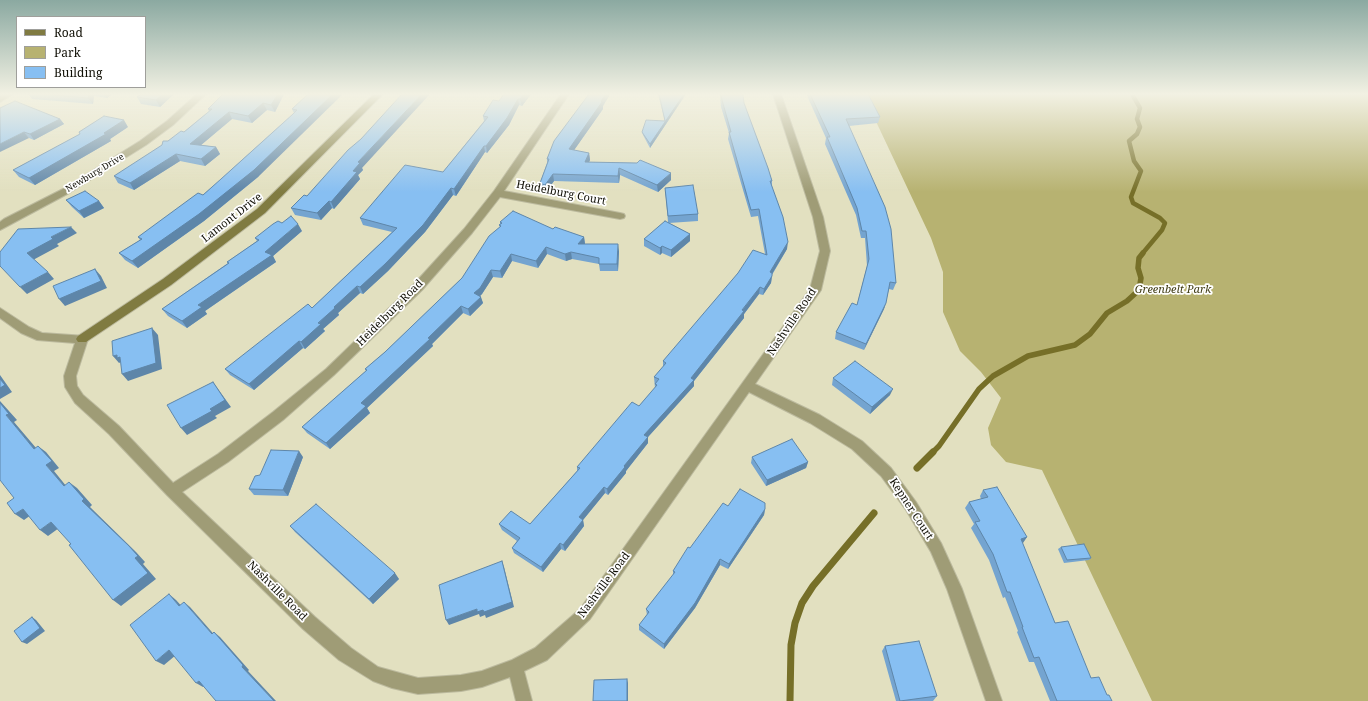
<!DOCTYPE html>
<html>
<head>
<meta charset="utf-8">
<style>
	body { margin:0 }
	#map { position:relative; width:1368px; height:701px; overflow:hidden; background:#e2e0c0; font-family:"Noto Serif",serif }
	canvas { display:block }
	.legend { position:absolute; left:16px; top:16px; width:130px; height:72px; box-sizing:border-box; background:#fff; border:1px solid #9f9f9b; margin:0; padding:5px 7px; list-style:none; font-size:12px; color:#100f05 }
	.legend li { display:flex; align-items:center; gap:8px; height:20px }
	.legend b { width:20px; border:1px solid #9f9f9b }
</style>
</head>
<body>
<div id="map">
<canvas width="1368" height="701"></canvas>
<ul class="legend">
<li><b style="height:5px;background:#807b41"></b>Road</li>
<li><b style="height:11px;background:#b7b271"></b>Park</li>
<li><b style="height:11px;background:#87bff2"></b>Building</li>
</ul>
</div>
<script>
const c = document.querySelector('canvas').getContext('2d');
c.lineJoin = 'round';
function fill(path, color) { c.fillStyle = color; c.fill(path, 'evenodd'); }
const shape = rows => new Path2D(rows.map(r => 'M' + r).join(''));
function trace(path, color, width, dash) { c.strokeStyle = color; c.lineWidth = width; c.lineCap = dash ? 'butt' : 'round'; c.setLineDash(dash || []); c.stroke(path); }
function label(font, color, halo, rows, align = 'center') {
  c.font = font + ' "Noto Serif",serif'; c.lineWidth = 3.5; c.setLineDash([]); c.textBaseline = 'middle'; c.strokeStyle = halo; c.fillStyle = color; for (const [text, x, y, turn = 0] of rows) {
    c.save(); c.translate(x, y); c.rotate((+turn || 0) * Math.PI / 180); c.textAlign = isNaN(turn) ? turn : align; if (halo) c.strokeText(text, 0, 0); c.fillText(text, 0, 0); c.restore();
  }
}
const green = shape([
	[863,94,1368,94,1368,701,1152,701,1042,470,1006,462,991,445,988,428,1001,398,981,372,960,351,943,312,943,272,931,238]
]);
const streamFar2 = shape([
	[1132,94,1140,108,1137,119,1140,127,1137,134,1129,141,1134,161,1141,171,1131,197,1133,203,1160,218,1165,223,1162,230,1142,254]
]);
const streamFar1 = shape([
	[932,453,939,446,979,389,993,376,1028,356,1075,345,1090,334,1107,313,1127,301,1139,290,1141,278,1138,268,1139,258,1143,253]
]);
const stream = shape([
	[917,468,933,452],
	[790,701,791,645,795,623,802,603,813,586,874,513]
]);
const street = shape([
	[3,94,13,94,0,102,0,95,3,94],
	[197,94,206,94,173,125,146,145,69,193,0,230,0,222,4,219,63,189,140,141,167,121,197,94],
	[561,94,569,94,504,191,620,213,624,214,625,216,624,218,620,219,500,197,472,233,422,290,334,375,283,420,228,462,182,492,315,617,351,648,378,667,418,678,461,675,482,671,512,660,535,648,580,609,810,289,820,251,813,217,773,94,781,94,823,217,830,251,821,290,755,384,820,415,862,441,891,468,916,502,941,543,962,589,1002,701,986,701,947,589,931,552,906,510,881,476,852,449,810,423,749,392,590,619,547,660,524,671,532,701,516,701,510,677,482,687,461,691,418,694,392,688,373,681,339,660,303,629,167,495,109,434,75,403,65,387,64,376,75,343,37,340,21,333,0,318,0,308,29,327,42,333,86,336,88,339,76,376,77,386,83,395,119,426,173,483,218,454,273,412,326,369,414,284,464,229,494,191,561,94]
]);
const secondary = shape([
	[374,94,383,94,265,213,171,285,86,342,78,342,76,339,78,336,163,279,257,209,374,94]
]);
const wall = shape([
	[28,94,112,94,107,98,94,96,93,104,32,99],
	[174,94,160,107,141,104,137,97],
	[284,94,275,112,267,110,252,123,232,119,201,145,216,147,220,154,205,166,180,161,134,190,118,183,114,176,184,132,209,111,208,109],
	[308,94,258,177,204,221,138,268,125,260,119,253,140,240,138,237,203,195,221,179,294,113,292,109],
	[531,94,522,106,519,105,509,125,487,153,485,152,456,196,453,195,425,232,388,271,363,294,360,293,338,313,339,315,323,329,325,331,305,349,303,348,254,390,230,375,225,369,312,308,392,232,363,225,360,218,443,172,484,121,483,116,499,101],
	[587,94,610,94,603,106,603,109,574,150,589,153,590,160,589,162,637,163,671,180,658,192,620,175,619,183,554,181,546,192,541,190,540,183,547,163,547,159,587,96],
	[658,94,686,94,650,148,643,135,642,132,665,121],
	[720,94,743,94,744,103,772,181,772,186,787,249,772,275,771,283,763,295,759,294,744,314,744,318,694,381,694,386,648,437,648,443,626,471,626,473,608,495,605,493,583,520,584,526,565,551,561,549,543,572,514,553,512,548,517,541,502,530,499,524,530,524,577,471,577,467,639,406,655,388,654,377,663,367,663,361,765,254,758,216,751,217,728,139,729,133,721,107],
	[807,94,868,94,880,117,878,123,849,126,896,283,893,290,889,289,884,309,864,350,835,339,836,332,857,305,867,266,865,238,861,238,856,215,825,144,826,138,808,98],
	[0,108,60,119,64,124,34,140,29,138],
	[128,127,110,139,111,141,35,185,19,177,13,170],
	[362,168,363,170,358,175,360,179,334,209,332,208,321,220,295,215,291,208],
	[665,188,698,214,698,221,669,223,690,234,690,241,671,257,662,253,660,255,644,246,644,239,668,222],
	[66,200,99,201,104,208,84,218,72,207],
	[500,222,553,229,584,237,585,244,619,251,618,271,600,271,599,264,572,259,566,261,547,254,538,268,512,261,502,278,493,277,482,294,480,296,483,303,470,316,463,313,432,344,433,346,367,408,370,413,330,449,307,433,302,427,366,371,365,369,385,352,462,278,500,227,499,225,500,224],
	[302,231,273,256,276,262,205,311,207,314,187,328,168,316,162,309,228,263,227,262,257,241,255,238],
	[833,378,890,395,870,414,832,385],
	[303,457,288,496,254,495,249,489,260,475],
	[752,457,808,462,806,468,766,486,751,463],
	[983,490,1027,537,1022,543,1055,623,1091,678,1112,701,1050,701,1034,662,1029,662,1017,632,1018,631,1005,597,1003,598,989,560,971,528,974,524,965,508,969,502,981,499,980,496],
	[728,506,765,509,764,515,728,569,720,565,695,608,664,649,639,630,639,625,647,615,646,609,673,575,673,571,690,548],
	[290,526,399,579,373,604,295,532],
	[1061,547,1091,558,1089,560,1064,563,1058,549],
	[885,646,937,696,933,701,896,701,882,651]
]);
const shadedWall = shape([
	[89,94,93,94,94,96,93,104,88,98],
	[104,94,112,94,107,98],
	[163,94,174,94,160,107,156,100],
	[278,94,284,94,275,112,271,105],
	[333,94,343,94,258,177,204,221,138,268,132,261],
	[422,94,430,94,362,168,363,170,358,175,360,179,334,209,331,202,358,162],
	[524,94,531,94,522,106,520,99],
	[606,94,610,94,603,106,603,109,570,156,569,149],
	[684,94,686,94,650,148,650,144],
	[518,99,519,105,509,125,487,153,486,146],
	[263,103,267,110,252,123,248,116],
	[229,112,232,119,194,151,190,144],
	[60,119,64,124,34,140,30,134],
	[124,120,128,127,110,139,111,141,35,185,29,178],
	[24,132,29,138,0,152,0,144],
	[484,146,485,152,456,196,454,189],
	[216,147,220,154,205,166,201,159],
	[589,153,590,160,586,169,585,162],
	[176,154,180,161,134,190,130,183],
	[619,168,620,175,619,183,618,176],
	[671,173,671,180,658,192,657,185],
	[553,174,554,181,546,192,545,185],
	[451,188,453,195,425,232,388,271,363,294,360,287],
	[99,201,104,208,84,218,79,211],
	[329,201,332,208,321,220,317,213],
	[298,224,302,231,273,256,276,262,205,311,207,314,187,328,182,321,198,305,265,252],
	[71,227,77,233,57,244,59,246,33,260,27,253,51,237],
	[690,234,690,241,671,257,671,250],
	[584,237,585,244,579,251,578,244],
	[788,242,787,249,769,279,770,272],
	[618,244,619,251,618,271,617,264],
	[662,246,662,253,660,255,660,248],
	[546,247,547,254,538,268,536,261],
	[571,252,572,259,566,261,565,254],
	[511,254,512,261,502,278,500,271],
	[95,269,101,276,107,288,65,306,59,299],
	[491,270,493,277,482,294,476,300,474,293],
	[48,272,54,279,27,294,20,287],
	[772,276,771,283,763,295,764,289],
	[357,286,360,293,338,313,339,315,323,329,325,331,305,349,301,342,334,307],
	[760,287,759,294,744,314,744,318,694,381,694,386,648,437,648,443,626,471,626,473,608,495,607,489,624,466,644,435,691,378],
	[481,297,483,303,470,316,468,309],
	[886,303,884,309,864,350,866,344],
	[461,306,463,313,432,344,433,346,367,408,370,413,330,449,326,443,361,403],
	[152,328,158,335,162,369,128,381,122,374],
	[299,341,303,348,254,390,249,384],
	[117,355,120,357,121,362,119,363,113,356],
	[0,375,12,392,0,399],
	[213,382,231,407,215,416,217,418,187,435,181,428],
	[893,389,890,395,870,414,872,407],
	[0,401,17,420,14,422,42,455,34,449,6,415,0,403],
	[38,446,46,452,59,468,54,471,71,492,64,486,46,465],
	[299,451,303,457,288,496,283,490],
	[808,462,806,468,766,486,767,480],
	[69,482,77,488,92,505,90,507,136,552,145,562,143,564,156,579,121,606,113,600,135,558,82,501],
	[604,487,605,493,583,520,584,526,565,551,563,545,579,517],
	[23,509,31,515,24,520,15,514],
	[765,509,764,515,728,569,729,564],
	[51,522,59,528,48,536,40,530],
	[1027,537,1023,543,1016,544,1021,539],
	[560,543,561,549,543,572,541,567],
	[720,559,720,565,695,608,664,649,664,644],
	[502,561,504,567,514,607,486,618,485,615,480,617,479,614,449,625,446,620,477,609],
	[395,573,399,579,373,604,369,599],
	[169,594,176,600,186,611,179,606],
	[184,602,190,607,218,639,212,634],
	[32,617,36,620,45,631,27,644,22,642],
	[214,632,220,637,249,670,248,671,276,701,274,701,242,667],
	[169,650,176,655,164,665,156,661],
	[627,679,628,683,628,701,627,701],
	[199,681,206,685,203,687,196,683]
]);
const building = shape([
	[44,94,89,94,88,98,44,94],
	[141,94,163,94,156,100,137,97,141,94],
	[223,94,278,94,271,105,263,103,248,116,229,112,190,144,216,147,201,159,176,154,130,183,114,176,162,145,163,141,168,141,181,131,184,132,212,109,208,109,223,94],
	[308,94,333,94,254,170,199,214,132,261,119,253,142,239,138,237,198,193,203,195,221,179,293,114,297,110,292,109,308,94],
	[402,94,422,94,358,162,360,163,353,171,357,172,331,202,329,201,317,213,291,208,304,195,307,196,348,150,361,139,402,94],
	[504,94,524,94,520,99,518,99,507,118,486,146,484,146,454,189,451,188,423,225,385,264,360,287,357,286,334,307,335,308,318,323,321,324,301,342,299,341,249,384,225,369,308,304,312,308,397,228,360,218,405,165,443,172,488,117,483,116,493,100,499,101,504,94],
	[589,94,606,94,601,101,602,102,569,149,589,153,585,162,637,163,640,160,671,173,657,185,619,168,618,176,553,174,545,185,540,183,549,159,547,159,554,141,589,94],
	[659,94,684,94,650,144,642,132,646,120,665,121,659,94],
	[721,94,743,94,744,103,768,168,772,181,770,181,783,217,788,242,770,272,772,273,772,276,764,289,760,287,742,310,744,311,691,378,694,380,644,435,648,437,624,466,625,467,607,489,604,487,579,517,583,520,563,545,560,543,541,567,512,548,520,538,499,524,511,511,530,524,580,468,577,467,632,402,639,406,657,385,655,384,659,379,654,377,666,363,663,361,738,273,753,250,767,255,759,209,751,210,729,132,731,132,722,100,721,94],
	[810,94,868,94,880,117,846,119,885,207,891,229,896,283,890,282,886,303,866,344,836,332,852,303,857,305,869,259,866,231,862,231,857,208,827,137,830,137,810,94],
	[15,101,60,119,30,134,24,132,0,144,0,108,15,101],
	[104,116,124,120,104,133,106,134,29,178,13,170,80,134,79,132,104,116],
	[693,185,698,214,668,216,665,188,693,185],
	[85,191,99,201,79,211,66,200,85,191],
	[513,211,553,229,555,227,584,237,578,244,618,244,617,264,599,264,599,258,571,252,565,254,546,247,536,261,511,254,500,271,491,270,480,288,474,293,481,297,468,309,461,306,428,338,430,339,361,403,366,406,326,443,302,427,367,370,365,369,385,352,462,278,489,236,501,226,499,225,502,223,500,222,513,211],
	[291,216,298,224,265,252,272,255,198,305,202,307,182,321,162,309,229,263,227,262,259,240,255,238,273,224,278,221,282,223,291,216],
	[665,221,690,234,671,250,662,246,660,248,644,239,665,221],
	[71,227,51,237,53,239,27,253,48,272,20,287,0,266,0,252,18,229,71,227],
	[95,269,101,281,59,299,53,286,95,269],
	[152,328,156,363,122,374,120,357,117,358,117,355,113,356,112,341,152,328],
	[855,361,893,389,872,407,833,378,855,361],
	[0,379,5,385,0,388,0,379],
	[213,382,225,400,210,409,212,411,181,428,167,405,213,382],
	[0,403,9,414,6,415,34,449,38,446,52,461,46,465,64,486,69,482,84,499,82,501,129,546,138,556,135,558,148,573,113,600,69,545,71,544,51,522,40,530,23,509,15,514,7,503,14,498,0,480,0,403],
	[792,439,808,462,767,480,752,457,792,439],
	[271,450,299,451,283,490,249,489,255,476,260,475,271,450],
	[997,487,1027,537,1021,539,1055,623,1068,621,1091,678,1099,677,1107,695,1109,695,1112,701,1057,701,1039,657,1034,658,1022,627,1023,627,1010,592,1007,592,993,554,975,522,980,521,969,502,988,497,983,490,997,487],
	[740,489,765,503,765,509,729,564,720,559,695,603,664,644,639,625,649,612,646,609,675,572,673,571,688,547,690,548,723,503,728,506,740,489],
	[316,504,395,573,369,599,290,526,316,504],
	[1084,544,1091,558,1067,560,1061,547,1084,544],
	[502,561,512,602,484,612,483,610,477,612,477,609,446,620,439,585,502,561],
	[169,594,179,606,184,602,212,634,214,632,243,665,242,667,274,701,216,701,199,681,196,683,169,650,156,661,130,625,169,594],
	[32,617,40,628,22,642,14,631,32,617],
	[919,641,937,696,900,701,885,646,919,641],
	[627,679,627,701,593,701,594,680,627,679]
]);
const farStreetnames = [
	["Newburg Drive",95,173,-31]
];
const streetNames = [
	["Heidelburg Court",561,193,11],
	["Lamont Drive",232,218,-38],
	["Heidelburg Road",390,313,-45],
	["Nashville Road",792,322,-56],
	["Kepner Court",911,509,57],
	["Nashville Road",604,585,-53],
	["Nashville Road",277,591,45]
];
const parkNames = [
	["Greenbelt Park",1173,290]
];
fill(green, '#b7b271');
trace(streamFar2, '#766f28', 4.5);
trace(streamFar1, '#766f28', 5.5);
trace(stream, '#766f28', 7);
trace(street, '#bcba9e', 2);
trace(secondary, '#bcba9e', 2);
fill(street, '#9f9c76');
fill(secondary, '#807b41');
fill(wall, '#74a4d0');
fill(shadedWall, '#5e86a9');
fill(building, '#87bff2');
trace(building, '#5e86a9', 1);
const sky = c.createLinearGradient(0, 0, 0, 192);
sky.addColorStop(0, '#8ba9a1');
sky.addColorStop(0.49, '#f2f1e3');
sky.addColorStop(1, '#f2f1e300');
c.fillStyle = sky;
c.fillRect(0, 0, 1368, 192);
label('9px', '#100f05', '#fff', farStreetnames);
label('11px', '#100f05', '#fff', streetNames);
label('italic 11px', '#3f3b13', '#fff', parkNames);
</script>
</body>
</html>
